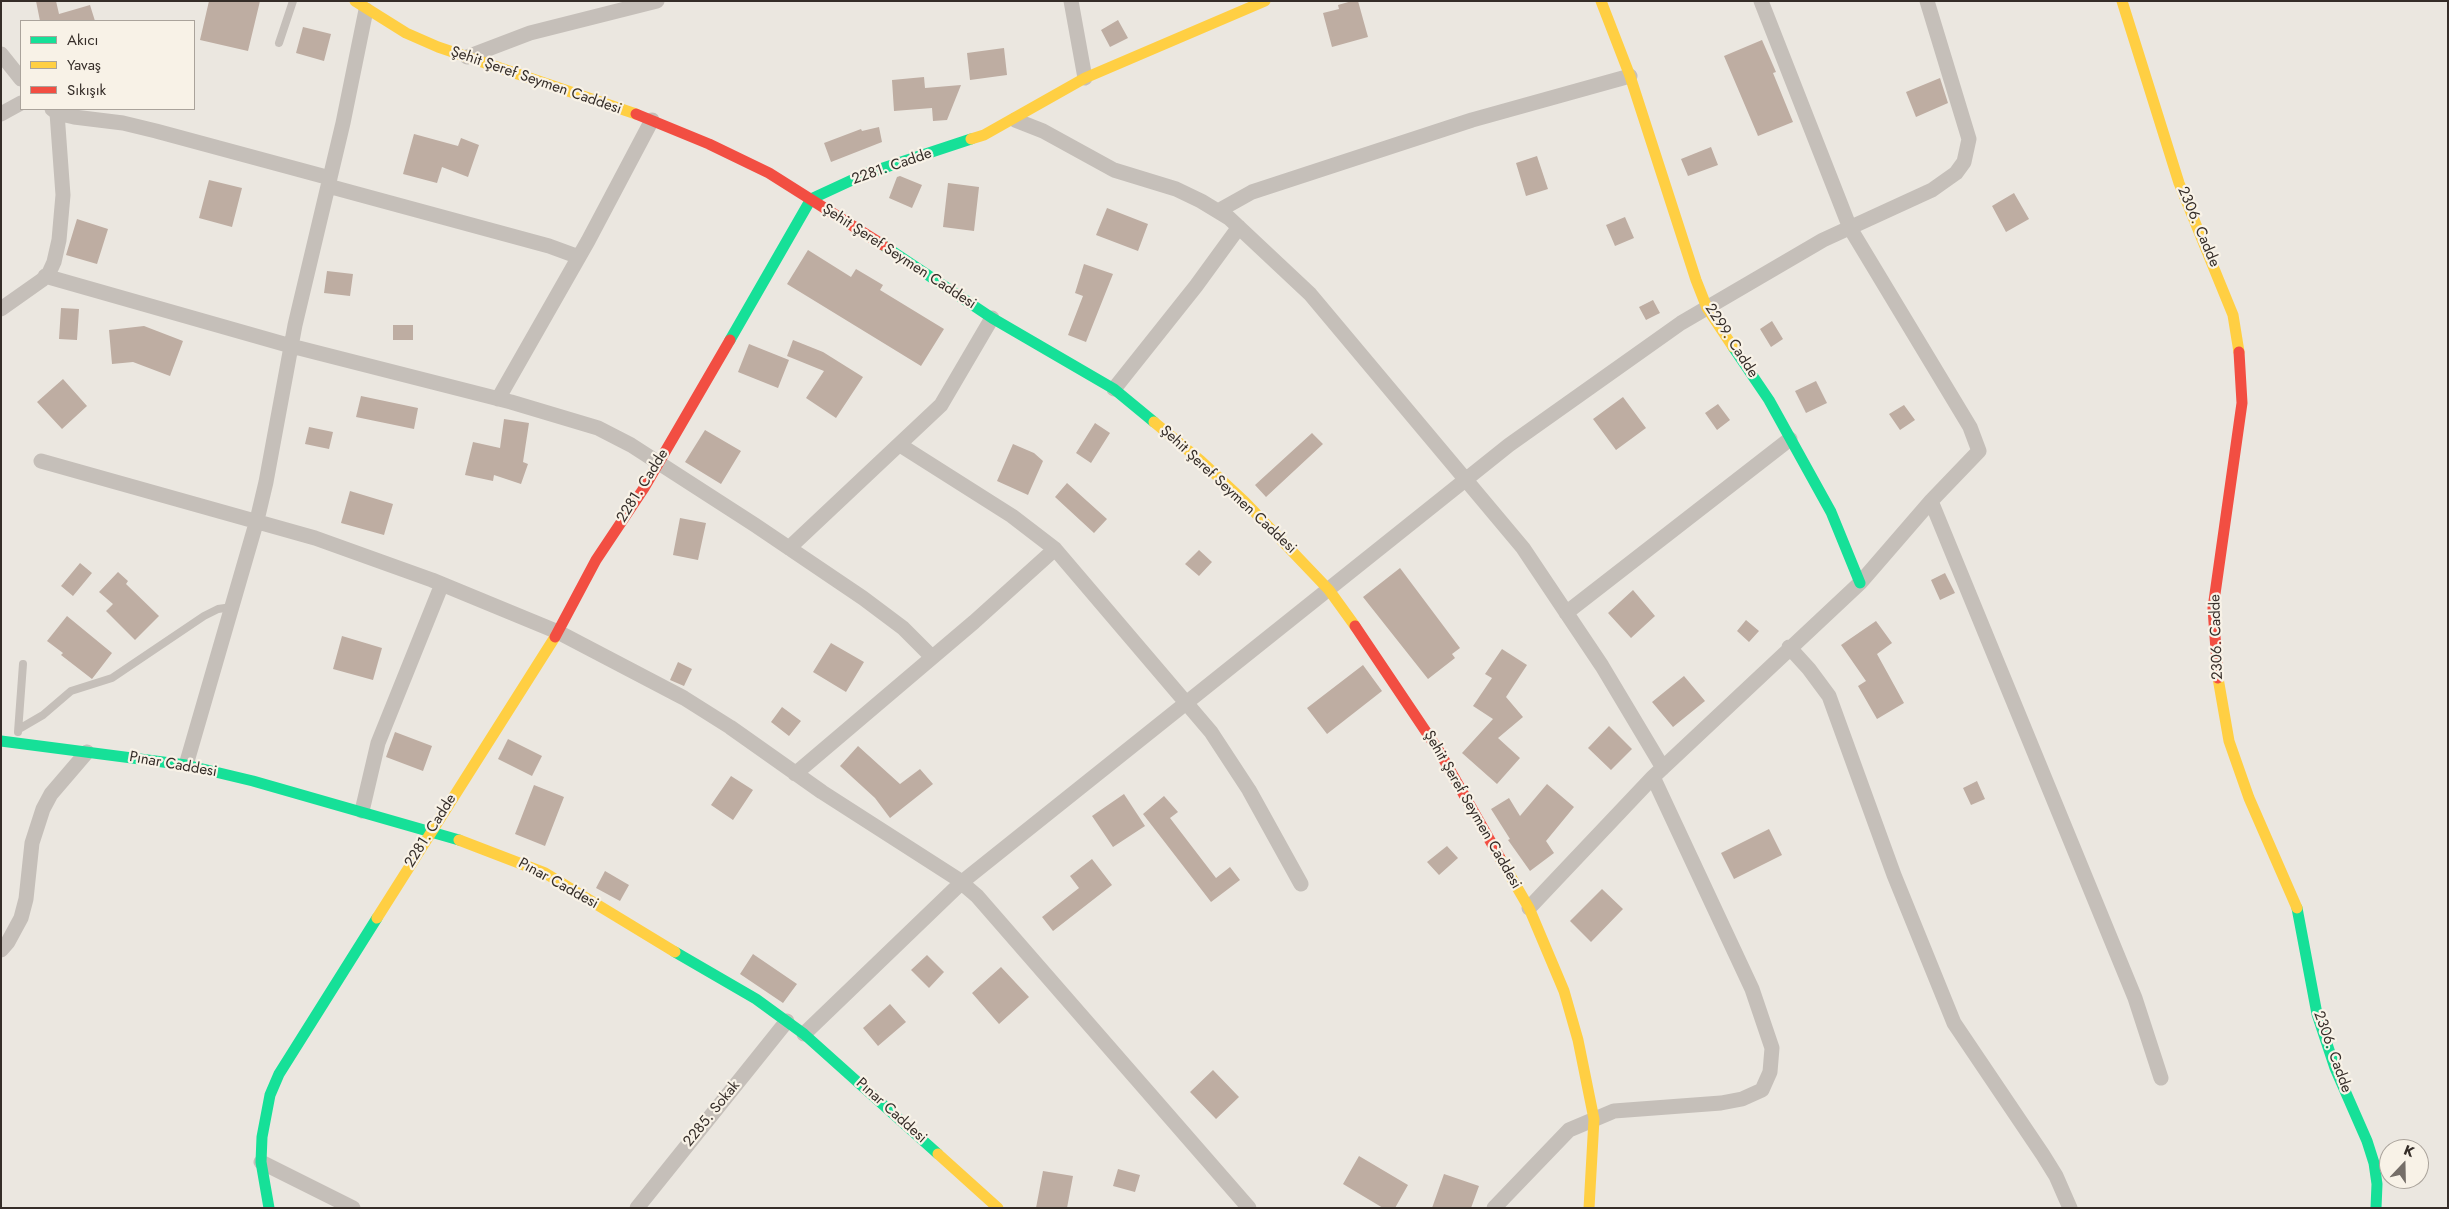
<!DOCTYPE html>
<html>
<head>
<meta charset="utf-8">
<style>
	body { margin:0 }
	#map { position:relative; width:2449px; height:1209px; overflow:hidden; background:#ebe7e0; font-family:Jost,sans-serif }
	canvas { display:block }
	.frame { position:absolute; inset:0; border:2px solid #352d28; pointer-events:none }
	.legend { position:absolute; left:20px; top:20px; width:175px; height:90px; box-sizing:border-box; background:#f8f2e7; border:1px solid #aaa39b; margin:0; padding:6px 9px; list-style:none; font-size:15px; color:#352d28 }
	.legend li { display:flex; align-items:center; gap:10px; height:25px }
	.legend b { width:25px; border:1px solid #aaa39b }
	.north { position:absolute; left:2379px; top:1139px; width:50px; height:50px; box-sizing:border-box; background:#f8f2e7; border:1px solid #aaa39b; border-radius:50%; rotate:21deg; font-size:14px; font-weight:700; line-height:20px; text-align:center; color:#352d28 }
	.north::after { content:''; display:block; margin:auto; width:18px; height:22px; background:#756e68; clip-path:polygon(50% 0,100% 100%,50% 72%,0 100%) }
</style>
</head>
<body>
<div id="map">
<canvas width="2449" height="1209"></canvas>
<div class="frame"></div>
<ul class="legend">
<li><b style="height:6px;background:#16e098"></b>Akıcı</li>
<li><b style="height:6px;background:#ffcf43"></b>Yavaş</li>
<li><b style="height:6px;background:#f24e42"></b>Sıkışık</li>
</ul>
<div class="north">K</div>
</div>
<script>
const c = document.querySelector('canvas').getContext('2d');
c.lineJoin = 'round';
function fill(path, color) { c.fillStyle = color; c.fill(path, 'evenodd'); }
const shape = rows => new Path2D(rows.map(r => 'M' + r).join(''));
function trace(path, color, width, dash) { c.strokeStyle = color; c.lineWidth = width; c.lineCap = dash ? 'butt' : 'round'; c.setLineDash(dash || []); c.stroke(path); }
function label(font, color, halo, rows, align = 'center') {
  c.font = font + ' Jost,sans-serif'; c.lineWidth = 4.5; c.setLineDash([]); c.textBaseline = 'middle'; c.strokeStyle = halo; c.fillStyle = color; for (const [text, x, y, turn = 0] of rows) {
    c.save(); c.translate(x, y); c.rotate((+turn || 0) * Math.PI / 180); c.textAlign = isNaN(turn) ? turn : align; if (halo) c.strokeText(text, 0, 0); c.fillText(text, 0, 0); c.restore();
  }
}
const building = shape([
	[36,1,56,1,59,14,90,5,95,21,40,21],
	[209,1,260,1,248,51,200,40],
	[1352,1,1358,1,1368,37,1332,47,1323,13,1339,9,1338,5],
	[1118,20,1128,38,1110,47,1101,30],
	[303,27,331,34,324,61,296,53],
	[1762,40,1776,72,1773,73,1793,122,1758,136,1724,56],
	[1004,48,1007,75,970,80,967,53],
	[924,77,925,88,961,85,947,120,933,121,932,108,894,111,892,80],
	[1940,78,1948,103,1916,117,1906,92],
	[879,127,882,142,831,162,824,143,861,129,862,131],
	[414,134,458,146,461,138,479,145,468,177,442,167,437,183,403,174],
	[1711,147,1718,165,1688,176,1681,159],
	[1537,156,1548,189,1526,196,1516,163],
	[900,176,922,185,912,208,889,198,897,177],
	[209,180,242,188,232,227,199,218],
	[948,183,979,187,974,231,943,227],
	[2014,193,2029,219,2006,232,1992,206],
	[1107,208,1148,224,1138,251,1096,235],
	[1625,217,1634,238,1615,246,1606,225],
	[77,219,108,229,97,264,66,255],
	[808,250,851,277,856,269,883,285,880,290,944,329,921,366,787,284],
	[1084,264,1113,274,1086,342,1068,335,1083,296,1075,293],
	[327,271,353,274,350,296,324,293],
	[1653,300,1660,313,1646,320,1639,307],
	[61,308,79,309,77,340,59,339],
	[1772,321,1783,339,1771,347,1760,329],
	[393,325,413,325,413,340,393,340],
	[144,326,183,341,170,376,133,362,112,364,109,330],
	[793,340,823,352,863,377,836,418,806,398,824,371,787,356],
	[749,344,789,360,778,388,738,372],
	[63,379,87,406,62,429,37,402],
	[1816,381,1827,403,1806,413,1795,391],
	[361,396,418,408,414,429,356,417],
	[1623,397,1646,428,1616,450,1593,419],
	[1718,404,1730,420,1717,430,1705,413],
	[1904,405,1915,420,1900,430,1889,414],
	[504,419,529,423,523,462,528,464,521,484,494,475,493,481,465,475,473,442,500,448],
	[1095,423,1110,433,1091,463,1076,453],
	[309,427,333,432,329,449,305,444],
	[705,430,741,451,721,484,685,462],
	[1312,433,1323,444,1266,497,1255,485],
	[1013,444,1034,453,1043,461,1028,495,997,481],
	[1067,483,1107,519,1094,533,1055,497],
	[350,491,393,504,384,535,341,523],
	[680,518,706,523,698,560,673,555],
	[1199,550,1212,562,1199,576,1185,564],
	[80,563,92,573,73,596,61,586],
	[1400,568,1460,648,1452,654,1455,658,1428,679,1363,597],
	[118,572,128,581,126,584,159,616,135,640,106,611,113,604,99,592],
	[1945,573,1955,593,1940,600,1931,580],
	[1633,590,1655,616,1631,638,1608,613],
	[67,616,112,653,92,679,61,655,63,653,47,641],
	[1746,620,1759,631,1749,642,1737,631],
	[1876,621,1892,643,1877,654,1904,703,1877,719,1858,686,1866,681,1841,645],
	[342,636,382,648,373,680,333,669],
	[831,643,864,662,846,692,813,672],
	[1502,649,1527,665,1506,697,1523,717,1498,738,1520,758,1497,784,1462,753,1493,719,1473,706,1492,678,1485,674],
	[678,662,692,669,684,686,670,680],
	[1363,665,1382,691,1327,734,1307,708],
	[1684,676,1705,701,1673,727,1652,702],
	[782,707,801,721,789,736,771,722],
	[1609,726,1632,749,1611,770,1588,748],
	[395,732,432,746,423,771,386,757],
	[508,739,542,756,532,776,498,759],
	[858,746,900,784,920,769,933,784,890,818,875,798,840,766],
	[731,776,753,790,733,820,711,805],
	[1977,781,1985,799,1971,805,1963,788],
	[1547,784,1574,807,1546,841,1554,853,1530,871,1508,840,1510,839,1491,809,1509,798,1520,816],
	[534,785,564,797,545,846,515,834],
	[1124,794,1145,826,1113,847,1092,816],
	[1164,796,1178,812,1170,818,1216,878,1230,867,1240,880,1211,902,1143,814],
	[1769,829,1782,855,1734,879,1721,853],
	[1447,846,1458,858,1439,875,1427,862],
	[1092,859,1112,885,1053,931,1042,917,1079,888,1070,876],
	[605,871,629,885,620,901,596,888],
	[1602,889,1623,909,1591,942,1570,921],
	[753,954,797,984,783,1003,740,974],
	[927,955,944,972,929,988,911,970],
	[1001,967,1029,997,999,1024,972,993],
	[890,1004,906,1022,878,1046,863,1028],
	[1213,1070,1239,1097,1216,1119,1190,1092],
	[1359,1156,1408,1185,1395,1208,1383,1208,1343,1184],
	[1118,1169,1140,1175,1135,1192,1113,1186],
	[1043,1171,1073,1176,1067,1208,1036,1208],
	[1444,1174,1479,1186,1471,1208,1432,1208]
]);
const lane = shape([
	[279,43,293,1],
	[19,729,43,715,71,691,112,678,204,616,218,609,232,607],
	[18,732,23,664]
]);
const street = shape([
	[1071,1,1085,78],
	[1,54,21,79],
	[467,57,530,33,657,1],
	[52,109,57,113,74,117,123,123,156,131,330,178],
	[1,114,21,103],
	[1015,120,1043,131,1114,170,1176,189,1201,201,1229,218,1310,294,1523,548,1602,666,1663,768],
	[328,186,549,246,579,257],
	[1218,211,1252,192,1472,120,1630,76],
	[45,276,291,346,511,402,598,428,631,445,755,525,863,598,903,628,932,657],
	[1,309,42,280,49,273,54,262,59,240,63,195,57,113],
	[1114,389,1196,286,1239,227],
	[498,399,588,241,652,120],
	[900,445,1012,516,1055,549,1211,732,1249,790,1301,884],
	[41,461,315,538,432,580,558,632,684,698,730,727,822,792,956,878,977,896,1249,1208],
	[1931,501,2135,998,2161,1078],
	[789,548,941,405,992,318],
	[1566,613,1790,439],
	[1789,647,1809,669,1829,696,1894,875,1954,1023,2043,1155,2056,1176,2070,1208],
	[186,765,257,520,266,482,295,325,343,123,366,10],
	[795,774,974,622,1055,549],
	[362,811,378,743,442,584],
	[1529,908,1653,777,1860,583,1931,501,1979,451,1970,427,1850,228,1761,1],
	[1,950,8,942,21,918,26,899,32,843,43,809,51,794,87,752],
	[804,1034,962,882,1509,445,1681,323,1823,240,1932,190,1956,173,1964,162,1969,139,1927,1],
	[261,1162,353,1208],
	[637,1208,787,1021],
	[1494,1208,1569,1130,1614,1111,1721,1103,1742,1099,1762,1090,1770,1072,1772,1048,1752,989,1653,777]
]);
const fast = shape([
	[883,245,992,318,1114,389,1154,422],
	[730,340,811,199,865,174,971,139],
	[1733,347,1769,400,1831,512,1860,583],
	[1,741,186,765,253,781,459,840],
	[2297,908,2317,1014,2335,1068,2367,1141,2374,1163,2377,1184,2376,1208],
	[675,952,756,999,804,1034,938,1154],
	[269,1208,261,1162,262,1137,270,1095,279,1074,377,918]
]);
const slow = shape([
	[355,1,406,33,438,47,636,114],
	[1601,1,1630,76,1696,280,1707,308,1733,347],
	[2122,1,2179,183,2233,315,2239,352],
	[971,139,984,135,1085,78,1265,1],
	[1154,422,1201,461,1245,502,1329,590,1355,626],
	[2218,678,2229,741,2249,798,2297,908],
	[459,840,545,873,675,952],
	[1500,858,1529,908,1564,991,1578,1040,1594,1119,1589,1208],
	[377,918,555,637],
	[938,1154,998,1208]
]);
const jam = shape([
	[636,114,709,144,769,173,883,245],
	[1355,626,1439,751,1500,858],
	[555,637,596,560,644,488,730,340],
	[2218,678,2213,608,2242,403,2239,352]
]);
const streetNames = [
	["Şehit Şeref Seymen Caddesi",536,81,19],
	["2281. Cadde",892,167,-19],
	["2306. Cadde",2198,227,67],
	["Şehit Şeref Seymen Caddesi",899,257,33],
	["2299. Cadde",1731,341,57],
	["2281. Cadde",643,486,-58],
	["Şehit Şeref Seymen Caddesi",1228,490,43],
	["2306. Cadde",2217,637,-92],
	["Pınar Caddesi",173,765,10],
	["Şehit Şeref Seymen Caddesi",1472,810,60],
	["2281. Cadde",431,831,-58],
	["Pınar Caddesi",558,884,29],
	["2306. Cadde",2332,1052,70],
	["Pınar Caddesi",891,1111,42],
	["2285. Sokak",712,1114,-51]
];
fill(building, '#beada2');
trace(lane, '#c5bfb9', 8);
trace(street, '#c5bfb9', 15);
trace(fast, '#16e098', 11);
trace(slow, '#ffcf43', 11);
trace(jam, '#f24e42', 11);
label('15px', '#352d28', '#f8f2e7', streetNames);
</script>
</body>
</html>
